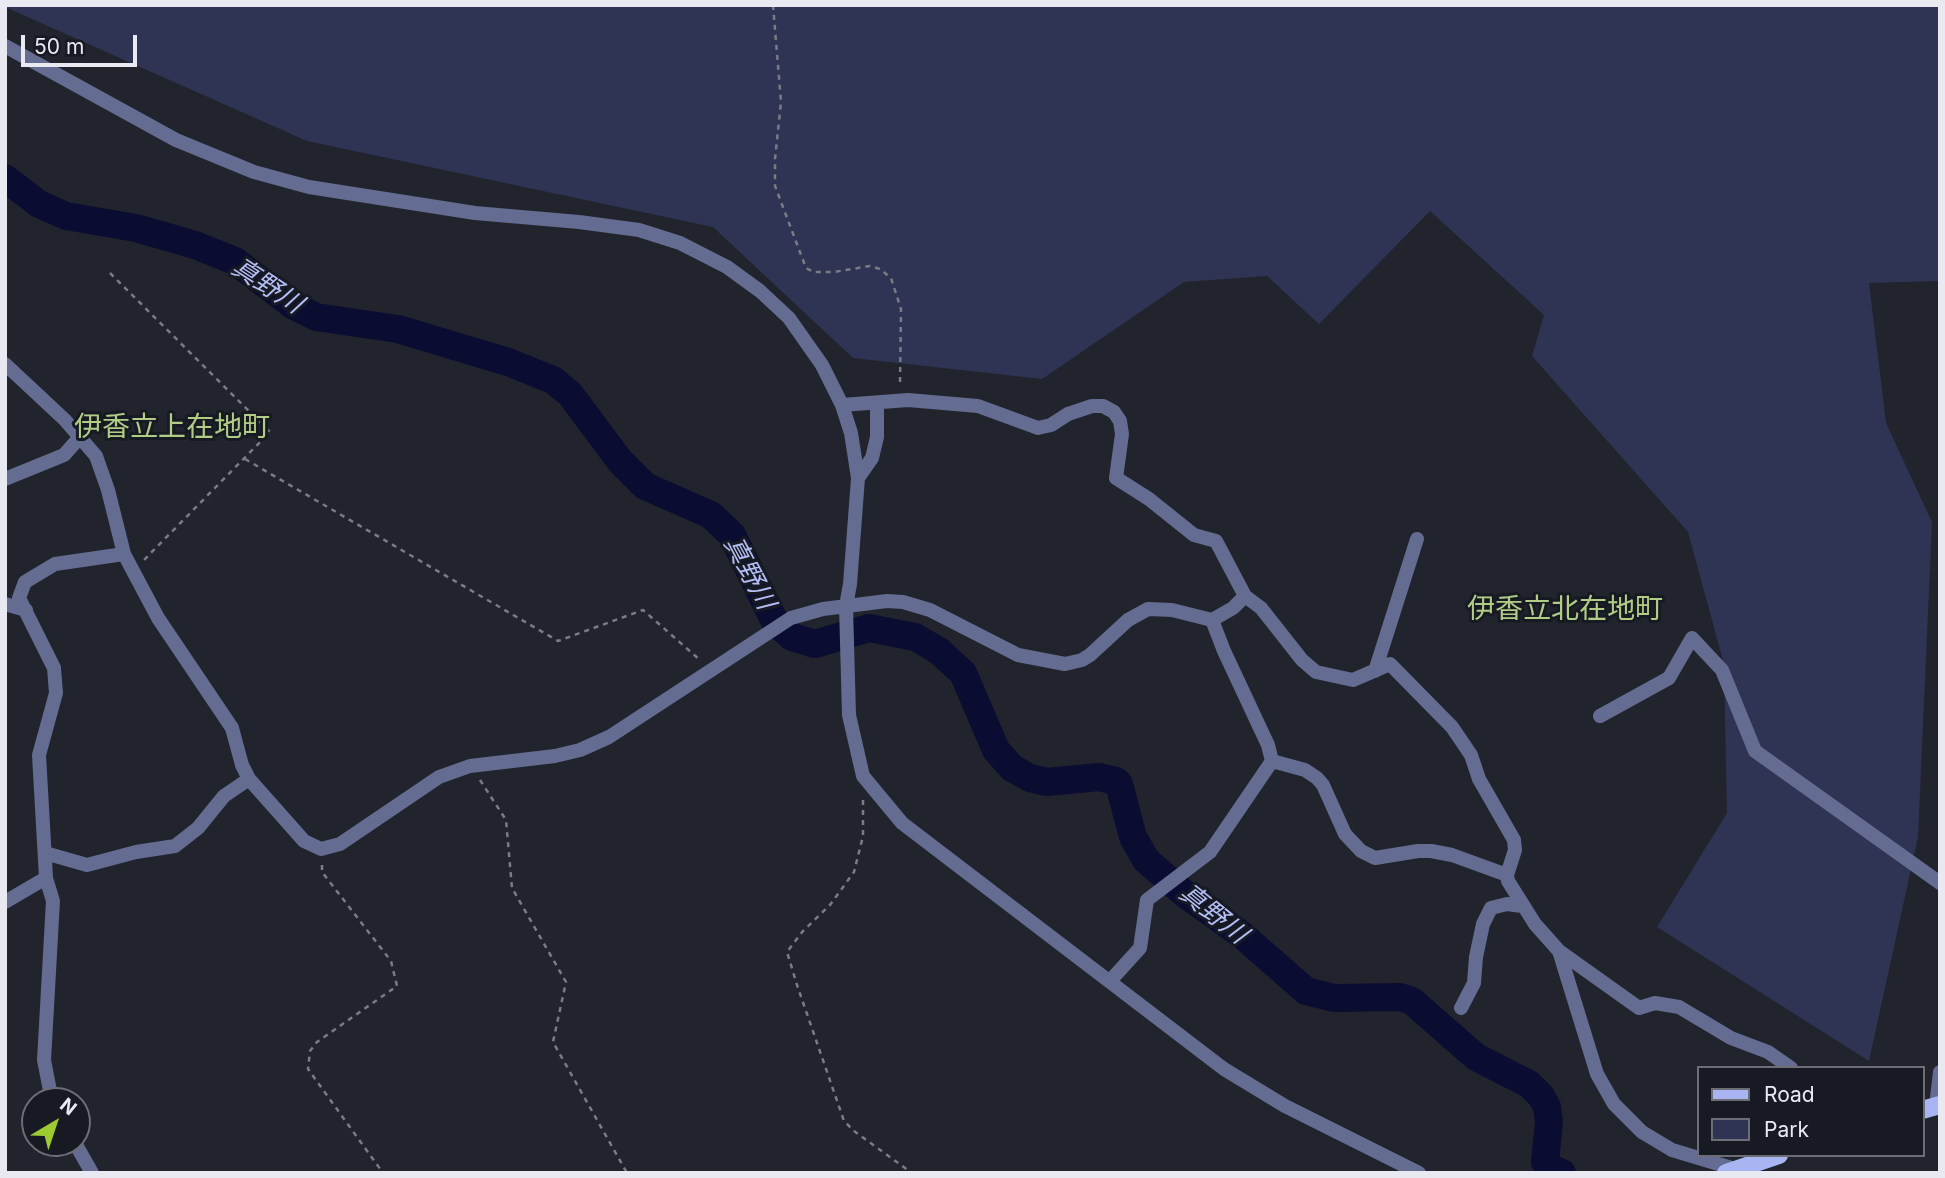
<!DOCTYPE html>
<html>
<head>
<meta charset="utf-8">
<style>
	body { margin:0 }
	#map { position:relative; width:1945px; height:1178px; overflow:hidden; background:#21242d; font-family:Inter,sans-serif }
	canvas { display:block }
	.frame { position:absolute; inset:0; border:7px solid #e9eaf1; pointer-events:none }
	.legend { position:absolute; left:1697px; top:1066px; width:228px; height:91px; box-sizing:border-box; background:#181a23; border:2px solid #6c6d75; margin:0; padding:9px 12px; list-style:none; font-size:21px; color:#e9eaf1 }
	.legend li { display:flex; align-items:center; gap:14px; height:35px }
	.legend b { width:35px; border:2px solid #6c6d75 }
	.north { position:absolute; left:21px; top:1087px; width:70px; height:70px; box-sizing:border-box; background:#181a23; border:2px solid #6c6d75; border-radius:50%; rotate:39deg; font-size:19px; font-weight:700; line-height:28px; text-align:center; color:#e9eaf1 }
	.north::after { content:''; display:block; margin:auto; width:24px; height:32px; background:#9cca31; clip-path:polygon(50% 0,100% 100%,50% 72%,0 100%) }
	.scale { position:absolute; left:21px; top:35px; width:116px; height:32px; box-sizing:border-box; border:4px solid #e9eaf1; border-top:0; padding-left:9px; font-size:21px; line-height:24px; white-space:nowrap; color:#e9eaf1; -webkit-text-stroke:5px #181a23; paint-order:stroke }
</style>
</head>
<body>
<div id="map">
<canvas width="1945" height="1178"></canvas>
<div class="frame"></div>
<ul class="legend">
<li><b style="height:9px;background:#a8b5f2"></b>Road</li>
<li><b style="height:19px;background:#2f3454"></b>Park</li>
</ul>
<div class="north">N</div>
<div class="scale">50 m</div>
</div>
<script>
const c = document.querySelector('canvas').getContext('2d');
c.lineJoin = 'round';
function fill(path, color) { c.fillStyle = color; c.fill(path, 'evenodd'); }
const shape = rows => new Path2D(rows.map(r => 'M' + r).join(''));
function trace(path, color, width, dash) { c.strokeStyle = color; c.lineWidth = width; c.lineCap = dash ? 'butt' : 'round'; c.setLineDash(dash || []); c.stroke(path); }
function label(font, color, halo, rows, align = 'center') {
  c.font = font + ' Inter,"Noto Sans JP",sans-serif'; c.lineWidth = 6; c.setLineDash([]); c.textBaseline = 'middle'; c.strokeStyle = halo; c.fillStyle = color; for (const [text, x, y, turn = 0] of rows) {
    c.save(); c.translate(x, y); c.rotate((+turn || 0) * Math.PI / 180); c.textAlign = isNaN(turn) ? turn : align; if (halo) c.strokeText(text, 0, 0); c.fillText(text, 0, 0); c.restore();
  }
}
const green = shape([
	[5,5,1940,5,1940,281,1869,283,1886,423,1932,522,1918,837,1869,1061,1657,927,1727,813,1724,664,1688,532,1532,356,1544,315,1430,211,1319,324,1267,276,1184,282,1042,379,853,358,713,227,307,141,5,7]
]);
const river = shape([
	[5,178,39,204,66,216,136,228,195,245,235,261,294,306,316,317,398,329,508,362,553,380,570,394,620,461,645,486,711,515,732,535,775,622,792,637,815,644,869,628,915,637,939,651,963,673,996,750,1012,768,1030,778,1047,782,1099,777,1116,781,1119,784,1133,837,1146,860,1185,894,1242,935,1306,991,1334,998,1400,997,1412,1001,1476,1057,1529,1084,1541,1096,1547,1107,1549,1122,1545,1162,1550,1168,1562,1173]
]);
const path = shape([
	[773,5,781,102,775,159,775,186,806,268,814,272,834,272,870,266,880,269,891,278,901,309,900,385],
	[110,273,270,432,143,561],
	[245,459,558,641,643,610,700,660],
	[480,780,506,820,512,888,566,982,553,1042,627,1173],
	[863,800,863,836,854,872,830,905,803,931,787,952,797,985,844,1121,854,1131,912,1173],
	[1940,855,1940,860],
	[322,865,322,872,391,961,397,986,317,1042,310,1051,308,1069,383,1173]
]);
const street = shape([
	[5,46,176,140,254,172,309,187,475,213,579,222,639,230,680,243,727,267,760,291,789,318,822,365,842,405,851,433,858,478,850,584,846,606,849,715,863,776,902,823,1224,1069,1285,1106,1419,1173],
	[5,364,65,420,96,456,108,490,124,554,158,618,232,728,242,765,249,779,304,841,321,849,340,844,439,777,470,766,555,756,580,750,609,737,791,618,823,609,887,601,903,602,930,610,1018,655,1065,664,1082,660,1090,655,1128,620,1148,609,1172,610,1212,620,1224,651,1268,745,1272,761,1305,770,1317,778,1323,785,1345,834,1361,851,1375,858,1418,851,1431,851,1452,855,1507,875],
	[842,405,908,400,978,406,1038,428,1051,425,1068,414,1092,406,1103,406,1114,412,1120,421,1122,434,1116,478,1149,499,1194,535,1216,541,1245,596,1261,608,1302,660,1316,672,1353,680,1390,664,1452,727,1471,755,1479,779,1514,840,1515,850,1507,875,1508,881,1535,924,1559,951,1639,1008,1655,1003,1679,1007,1731,1038,1768,1052,1791,1068],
	[858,478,872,458,877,437,877,403],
	[5,479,64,455,80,437],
	[5,604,26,610],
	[1212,620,1233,608,1245,596],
	[1375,671,1417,539],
	[1600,716,1669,678,1692,638,1722,670,1755,751,1940,883],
	[45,853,87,865,136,852,175,846,198,828,224,796,249,779],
	[5,902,46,878],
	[1559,951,1597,1074,1614,1104,1642,1132,1672,1150,1735,1169],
	[1110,981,1140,948,1147,900,1210,852,1272,761],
	[1461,1008,1474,983,1476,957,1483,924,1491,908,1507,904,1522,906],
	[52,1101,44,1060,53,901,46,878,39,755,56,693,54,668,19,598,25,582,55,564,124,554],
	[1936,1106,1940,1072],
	[75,1143,92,1173]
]);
const primary = shape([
	[1922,1110,1940,1105],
	[1726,1173,1779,1155]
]);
const waterNames = [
	["真野川",267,286,33],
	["真野川",749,573,62],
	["真野川",1213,914,39]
];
const quarterNames = [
	["伊香立上在地町",172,428],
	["伊香立北在地町",1565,610]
];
fill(green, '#2f3454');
trace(river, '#0b0c31', 28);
trace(path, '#7a7c84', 2.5, [5, 5]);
trace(street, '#646c91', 14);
trace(primary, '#a8b5f2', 18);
label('italic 26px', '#b3bef7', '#181a23', waterNames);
label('28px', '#b1cd85', '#181a23', quarterNames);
</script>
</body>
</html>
